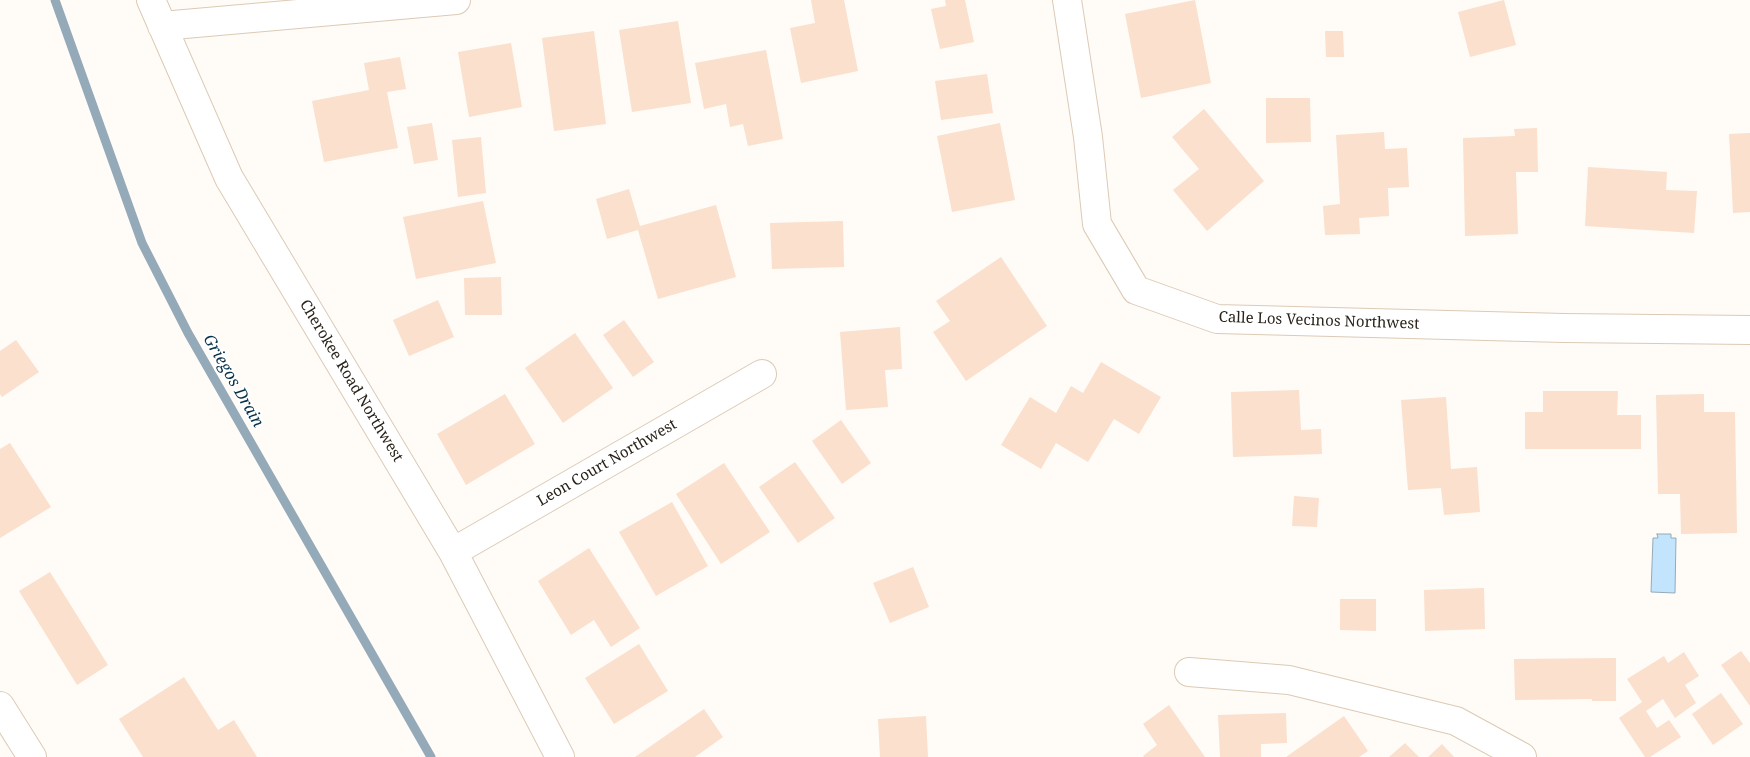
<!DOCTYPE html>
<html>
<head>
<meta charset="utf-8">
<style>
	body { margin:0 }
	canvas { display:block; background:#fffbf7 }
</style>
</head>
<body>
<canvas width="1750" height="757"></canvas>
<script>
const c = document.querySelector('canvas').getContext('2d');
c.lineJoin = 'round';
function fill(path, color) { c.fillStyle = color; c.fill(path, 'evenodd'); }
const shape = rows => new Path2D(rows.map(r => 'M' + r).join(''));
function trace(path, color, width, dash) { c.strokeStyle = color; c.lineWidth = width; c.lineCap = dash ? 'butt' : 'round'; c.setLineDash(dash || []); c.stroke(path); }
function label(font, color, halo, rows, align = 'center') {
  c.font = font + ' "Noto Serif",serif'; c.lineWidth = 4.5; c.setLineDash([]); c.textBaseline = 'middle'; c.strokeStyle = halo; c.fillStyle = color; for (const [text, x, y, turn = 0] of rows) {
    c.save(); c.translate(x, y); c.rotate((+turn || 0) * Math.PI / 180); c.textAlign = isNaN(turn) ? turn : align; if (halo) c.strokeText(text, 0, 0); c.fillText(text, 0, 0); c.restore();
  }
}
const water = shape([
	[1657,534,1671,534,1671,538,1676,538,1675,593,1651,592,1653,538,1658,538,1657,534]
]);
const stream = shape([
	[55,0,142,243,188,333,431,757]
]);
const building = shape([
	[811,0,844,0,858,71,801,83,790,28,815,23],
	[945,0,965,0,974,42,940,49,931,9,946,6],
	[1195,0,1211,83,1141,98,1125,14],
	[1504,0,1516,45,1470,57,1458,12],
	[678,21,691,103,632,112,619,30],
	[594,31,606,124,554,131,542,38],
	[1325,31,1343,31,1344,57,1326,57],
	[511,43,522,107,469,117,458,52],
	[766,50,783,139,748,146,743,124,730,127,726,104,704,109,695,63],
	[400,57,406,89,387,92,398,148,324,162,312,101,369,90,364,63],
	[987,74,993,113,941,120,935,81],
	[1266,98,1310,98,1311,142,1266,143],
	[1204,109,1264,181,1207,231,1173,190,1199,169,1172,137],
	[432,123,438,160,414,164,407,127],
	[1000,123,1015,200,952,212,937,136],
	[1537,128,1538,172,1516,172,1518,234,1465,236,1463,138,1515,136,1514,129],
	[1384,132,1385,149,1407,148,1409,187,1388,188,1389,216,1359,218,1360,234,1325,235,1323,206,1340,204,1336,135],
	[1750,133,1750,212,1733,213,1729,134],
	[481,137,486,193,458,197,452,140],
	[1588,167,1667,172,1666,190,1697,191,1694,233,1585,226],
	[629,189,640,226,716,205,736,277,658,299,638,230,607,239,596,199],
	[483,201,496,263,416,279,403,217],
	[843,221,844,267,772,269,770,223],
	[1001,257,1047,326,966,381,933,332,950,321,936,301],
	[501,277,502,315,465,315,464,278],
	[438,300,454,337,409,356,393,320],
	[624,320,654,362,633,377,603,335],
	[900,327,902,369,885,370,888,407,846,410,840,332],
	[575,333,613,388,563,423,525,368],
	[16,340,39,372,2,397,0,394,0,351],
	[1101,362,1161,397,1139,434,1114,419,1088,462,1056,443,1041,469,1001,445,1030,397,1056,413,1071,386,1083,393],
	[1299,390,1301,430,1321,429,1322,454,1233,457,1231,392],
	[1543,391,1618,391,1617,415,1641,415,1641,449,1525,449,1525,412,1543,412],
	[505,394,535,444,466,485,437,434],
	[1704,394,1704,412,1735,412,1737,533,1681,534,1680,494,1658,494,1656,395],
	[1446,397,1451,469,1477,467,1480,512,1444,515,1441,488,1408,490,1401,400],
	[841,420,871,463,842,484,812,441],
	[10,443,51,507,0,538,0,449],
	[795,462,835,518,798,543,759,487],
	[724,463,770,532,721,564,676,494],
	[1294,496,1319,498,1317,527,1292,526],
	[672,502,708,566,656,596,619,532],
	[589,548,640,628,611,647,594,620,571,635,538,581],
	[913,567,929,607,890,623,873,583],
	[50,572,108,665,77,685,19,591],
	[1484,588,1485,629,1425,631,1424,590],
	[1340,599,1376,599,1376,631,1340,630],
	[639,644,668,691,614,724,585,678],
	[1741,651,1750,663,1750,706,1721,665],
	[1684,652,1699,676,1685,685,1696,703,1675,718,1663,699,1646,711,1657,728,1669,720,1681,737,1650,757,1645,757,1619,718,1642,702,1627,679,1664,656,1668,663],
	[1616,658,1616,701,1592,701,1592,699,1515,700,1514,659],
	[184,677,218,730,234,720,257,757,143,757,119,719],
	[1721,693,1743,724,1713,745,1692,714],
	[1169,705,1205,757,1144,757,1143,756,1157,745,1143,724],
	[704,709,723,737,695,757,635,757],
	[1286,713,1287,743,1261,744,1261,757,1220,757,1218,715],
	[926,716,928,757,880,757,878,719],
	[1344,716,1368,751,1359,757,1286,757],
	[1405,743,1419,757,1389,757],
	[1442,744,1454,757,1428,757]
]);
const minor = shape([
	[151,0,229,178,453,552,560,757],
	[1067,0,1088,137,1097,224,1136,290,1217,319,1564,328,1750,330],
	[162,26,456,0],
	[453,552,762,374],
	[1189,672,1289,680,1456,721,1522,757],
	[0,706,32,757]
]);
const streetNames = [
	["Calle Los Vecinos Northwest",1319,321,2],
	["Cherokee Road Northwest",351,381,59],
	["Leon Court Northwest",607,463,-30]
];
const waterNames = [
	["Griegos Drain",233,381,60]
];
fill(water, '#c2e4fc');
trace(water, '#94aab8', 1);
trace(stream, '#94aab8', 9);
fill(building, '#fae0cd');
trace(minor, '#dccab5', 30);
trace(minor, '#fff', 28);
label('15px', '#29231b', '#fff', streetNames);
label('italic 16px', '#06314a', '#fff', waterNames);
</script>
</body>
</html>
